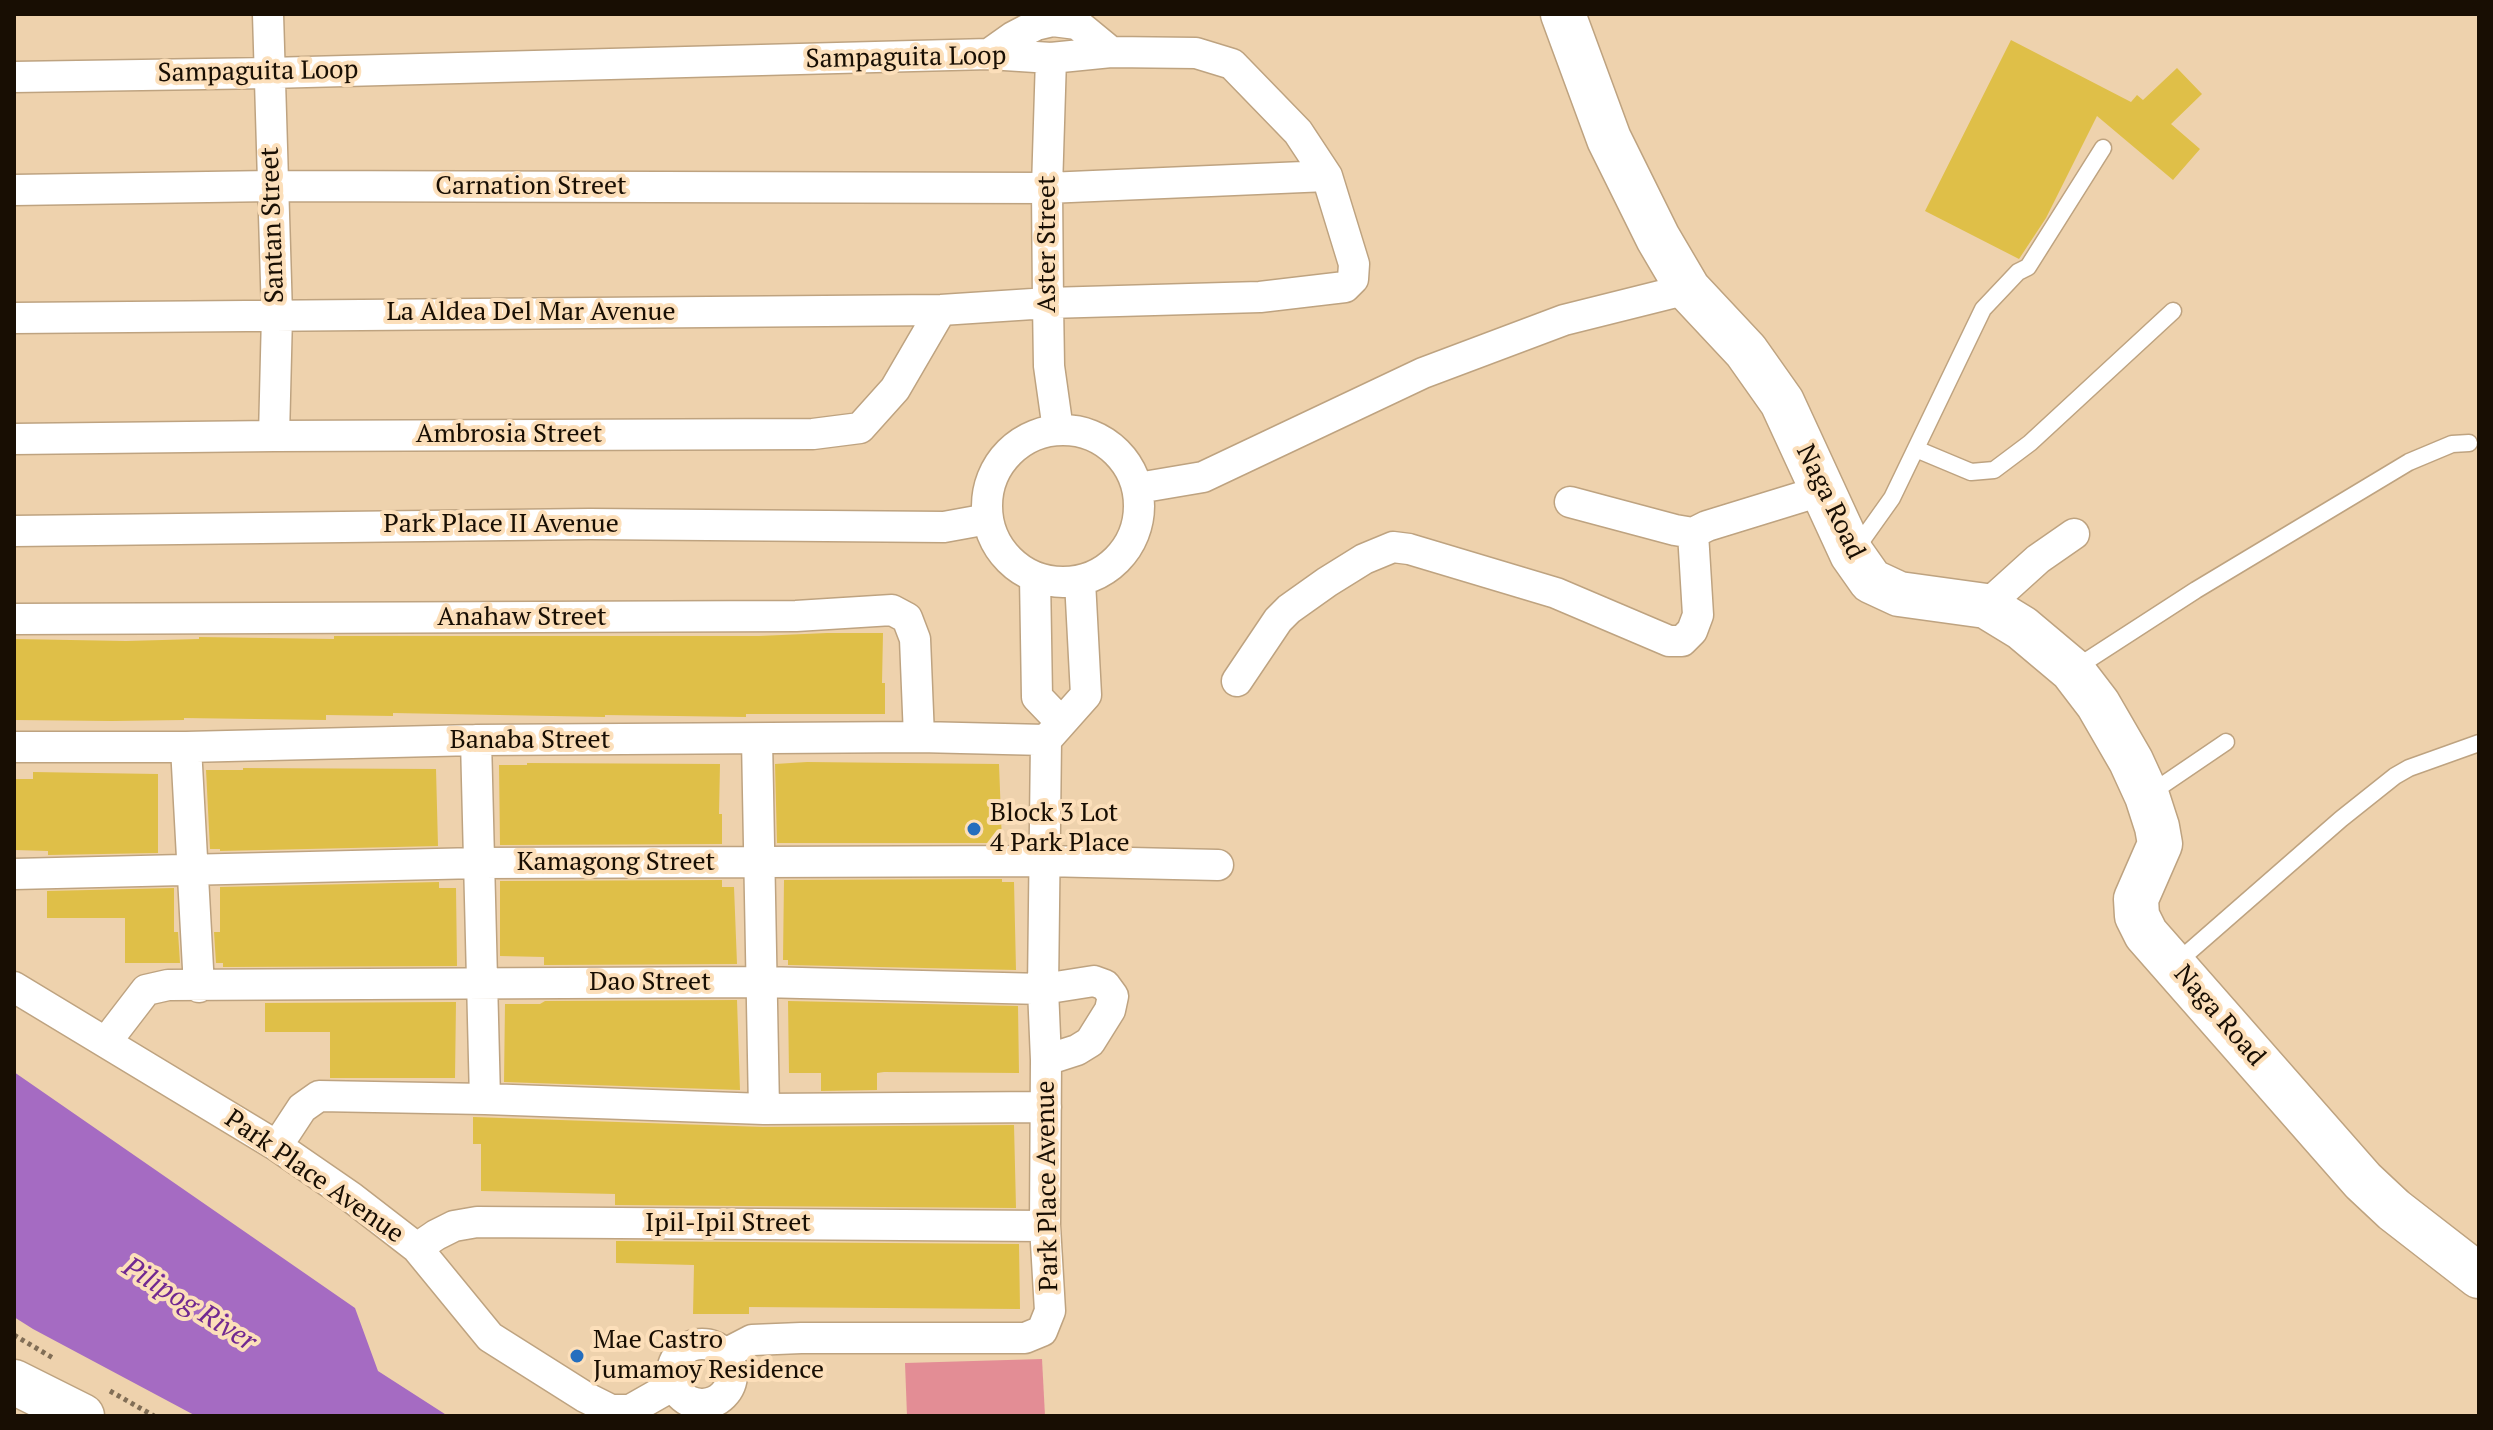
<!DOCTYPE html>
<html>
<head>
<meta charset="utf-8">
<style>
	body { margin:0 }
	#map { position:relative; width:2493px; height:1430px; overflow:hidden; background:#eed2ad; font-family:"PT Serif",serif }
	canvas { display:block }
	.frame { position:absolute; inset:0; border:16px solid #180e03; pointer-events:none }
</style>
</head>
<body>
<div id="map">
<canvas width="2493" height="1430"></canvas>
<div class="frame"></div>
</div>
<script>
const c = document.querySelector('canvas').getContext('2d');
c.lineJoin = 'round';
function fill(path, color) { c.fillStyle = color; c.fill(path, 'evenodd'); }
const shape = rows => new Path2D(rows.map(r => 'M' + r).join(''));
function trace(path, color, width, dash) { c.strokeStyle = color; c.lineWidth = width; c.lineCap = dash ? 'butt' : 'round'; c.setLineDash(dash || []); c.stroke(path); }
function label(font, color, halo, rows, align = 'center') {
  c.font = font + ' "PT Serif",serif'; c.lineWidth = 8; c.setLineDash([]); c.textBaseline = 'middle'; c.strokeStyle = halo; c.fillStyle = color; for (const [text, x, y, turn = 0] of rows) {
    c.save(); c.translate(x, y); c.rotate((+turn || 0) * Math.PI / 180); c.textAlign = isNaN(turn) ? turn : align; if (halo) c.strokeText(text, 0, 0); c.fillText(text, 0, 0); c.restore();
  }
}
const green = shape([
	[1042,1359,1045,1416,907,1416,905,1363]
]);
const water = shape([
	[14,1072,355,1308,378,1371,448,1416,196,1416,33,1329,14,1317]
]);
const building = shape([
	[2011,40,2131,102,2137,95,2143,100,2177,68,2202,94,2171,124,2200,149,2173,180,2097,116,2046,218,2019,259,1925,211],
	[827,633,883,633,882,683,885,683,885,714,746,714,746,717,605,715,605,717,393,713,393,716,326,715,326,720,184,718,184,720,112,721,14,720,14,639,126,641,199,639,199,637,334,639,334,636,759,636],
	[807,762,999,764,1002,843,777,843,775,764],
	[527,763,720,764,719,814,722,814,722,844,500,845,499,765,527,765],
	[243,768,436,769,438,846,220,851,220,849,210,849,206,770,243,770],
	[33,772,158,774,158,853,48,855,48,851,14,850,14,779,33,779],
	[1002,879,1002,882,1014,882,1016,970,788,965,788,960,783,960,784,880],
	[722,880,722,887,734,887,737,964,544,965,544,957,500,956,500,881],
	[439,882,439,888,456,888,457,966,223,967,223,963,216,963,214,932,220,932,220,887],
	[174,888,174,932,178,932,180,963,125,963,125,918,47,918,47,891],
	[737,1000,740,1090,504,1082,505,1004,540,1004,545,1001],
	[788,1001,1018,1006,1019,1073,884,1072,877,1073,877,1090,821,1091,821,1073,789,1073],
	[456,1002,455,1078,330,1078,330,1032,265,1032,265,1003],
	[473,1117,763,1127,1014,1125,1016,1208,615,1205,615,1194,481,1191,481,1144,473,1144],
	[616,1241,1019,1244,1020,1309,749,1307,749,1314,693,1314,694,1265,616,1263]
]);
const path = shape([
	[14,1335,53,1358],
	[110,1391,154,1416]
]);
const lane = shape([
	[1916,449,1971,472,1994,470,2030,443,2173,311],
	[1855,550,1892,498,1983,309,2018,272,2028,267,2103,148],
	[2074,669,2196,590,2409,462,2452,444,2469,443],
	[2148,795,2226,742],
	[2175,964,2341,819,2395,776,2409,768,2479,743]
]);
const street = shape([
	[268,14,277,315,274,436],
	[989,54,1013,37,1036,25,1053,21,1077,24,1111,52],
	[1051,58,1047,188,1048,303,1049,366,1058,430],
	[14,77,269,73,989,54,1051,58,1111,52,1196,53,1232,64,1298,132,1327,176,1354,264,1353,279,1345,287,1260,297,1048,303,941,310,14,318],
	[14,190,272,186,1047,188,1327,176],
	'987 506a76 76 0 1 1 152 0a76 76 0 1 1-152 0Z',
	[14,439,274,436,813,434,860,428,895,389,941,310],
	[1138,488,1203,477,1423,373,1564,320,1688,289],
	[1570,502,1675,530,1693,533,1707,526,1824,490],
	[14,531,590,524,944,527,988,519],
	[1035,577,1037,697,1061,722],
	[1986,606,2038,559,2074,534],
	[14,619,796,616,892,610,907,618,915,639,919,737],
	[1237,681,1278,620,1289,609,1327,582,1364,559,1393,547,1409,549,1556,593,1669,641,1682,641,1692,631,1698,615,1693,533],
	[757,739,764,1109],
	[476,740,485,1099],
	[14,747,186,747,476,740,919,737,1046,740],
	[186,747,199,987],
	[14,874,479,863,1043,861,1218,865],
	[14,987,277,1146,351,1197,417,1248,490,1337,585,1397,611,1410,630,1410,674,1385],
	[106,1042,146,990,168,985,761,982,1043,989,1094,981,1105,985,1113,996,1110,1010,1090,1042,1077,1050,1046,1060],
	[277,1146,302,1108,319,1096,485,1099,764,1109,1046,1107],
	[417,1248,436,1235,454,1226,477,1222,1045,1226],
	'672 1374a30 30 0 1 1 60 0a30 30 0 1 1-60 0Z',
	[725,1354,752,1340,801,1338,1025,1338,1042,1331,1050,1311,1045,1226,1046,1060,1043,989,1046,740,1086,695,1080,581]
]);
const secondary = shape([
	[1563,14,1609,139,1658,238,1688,289,1746,351,1782,402,1852,554,1871,581,1899,594,1986,606,2022,628,2072,670,2098,704,2131,761,2147,796,2157,827,2160,844,2136,899,2137,916,2146,934,2363,1181,2394,1210,2479,1276]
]);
const highway = shape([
	[14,1382,82,1416]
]);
const markers = [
	[974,829,8,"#256ebe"],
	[577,1356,8,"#256ebe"]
];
const streetNames = [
	["Sampaguita Loop",906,58,-1],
	["Sampaguita Loop",258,72,-1],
	["Carnation Street",531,187],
	["Santan Street",273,225,-92],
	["Aster Street",1048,244,-90],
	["La Aldea Del Mar Avenue",531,313],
	["Ambrosia Street",509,435],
	["Naga Road",1830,502,64],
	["Park Place II Avenue",501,525],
	["Anahaw Street",522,618],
	["Banaba Street",530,741],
	["Kamagong Street",616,863],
	["Dao Street",650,983],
	["Naga Road",2219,1016,49],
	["Park Place Avenue",314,1177,35],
	["Park Place Avenue",1048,1186,-91],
	["Ipil-Ipil Street",728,1224]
];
const poiNames = [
	["Block 3 Lot",990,814],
	["4 Park Place",990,844],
	["Mae Castro",593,1341],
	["Jumamoy Residence",593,1371]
];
const waterNames = [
	["Pilipog River",189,1305,32]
];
fill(green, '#e38d95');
fill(water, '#a56bc2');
fill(building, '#dfbf48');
trace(lane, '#bea380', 19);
trace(street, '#bea380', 33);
trace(secondary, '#bea380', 47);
trace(highway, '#bea380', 47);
trace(path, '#816e56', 5, [4, 4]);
trace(lane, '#fff', 16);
trace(street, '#fff', 30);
trace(secondary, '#fff', 44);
trace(highway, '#fff', 44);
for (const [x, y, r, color] of markers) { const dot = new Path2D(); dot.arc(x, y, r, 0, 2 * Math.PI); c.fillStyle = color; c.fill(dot); trace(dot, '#fcdfba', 3); }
label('26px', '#180e03', '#fcdfba', streetNames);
label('26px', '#180e03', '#fcdfba', poiNames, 'left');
label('italic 28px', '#712891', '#fcdfba', waterNames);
</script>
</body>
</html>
